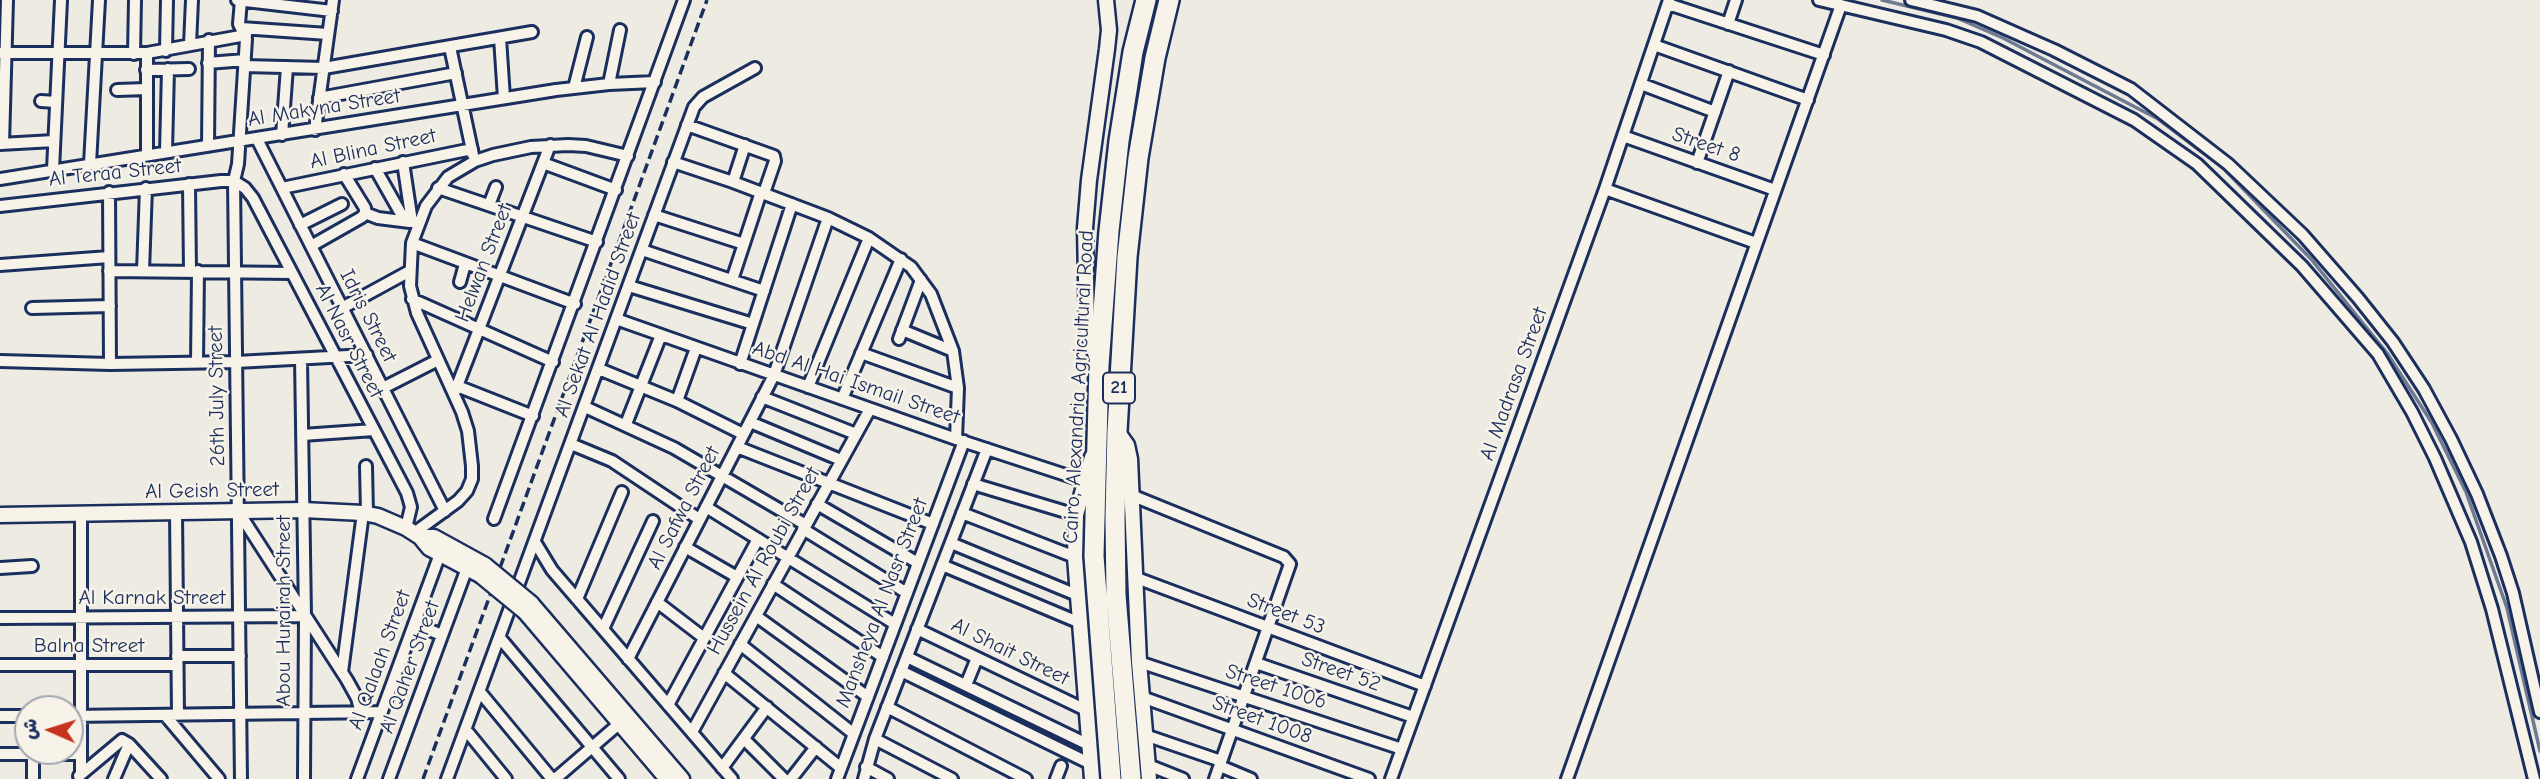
<!DOCTYPE html>
<html>
<head>
<meta charset="utf-8">
<style>
	body { margin:0 }
	#map { position:relative; width:2540px; height:779px; overflow:hidden; background:#eeebe2; font-family:"Comic Neue","Playpen Sans Arabic",sans-serif }
	canvas { display:block }
	.north { position:absolute; left:14px; top:695px; width:70px; height:70px; box-sizing:border-box; background:#f7f3e8; border:2px solid #9fa5b1; border-radius:50%; rotate:273deg; font-size:19px; font-weight:700; line-height:28px; text-align:center; color:#1b2f5e }
	.north::after { content:''; display:block; margin:auto; width:24px; height:32px; background:#c8321e; clip-path:polygon(50% 0,100% 100%,50% 72%,0 100%) }
</style>
</head>
<body>
<div id="map">
<canvas width="2540" height="779"></canvas>
<div class="north">ش</div>
</div>
<script>
const c = document.querySelector('canvas').getContext('2d');
c.lineJoin = 'round';
const shape = rows => new Path2D(rows.map(r => 'M' + r).join(''));
function trace(path, color, width, dash) { c.strokeStyle = color; c.lineWidth = width; c.lineCap = dash ? 'butt' : 'round'; c.setLineDash(dash || []); c.stroke(path); }
function label(font, color, halo, rows, align = 'center') {
  c.font = font + ' "Comic Neue",sans-serif'; c.lineWidth = 5; c.setLineDash([]); c.textBaseline = 'middle'; c.strokeStyle = halo; c.fillStyle = color; for (const [text, x, y, turn = 0] of rows) {
    c.save(); c.translate(x, y); c.rotate((+turn || 0) * Math.PI / 180); c.textAlign = isNaN(turn) ? turn : align; if (halo) c.strokeText(text, 0, 0); c.fillText(text, 0, 0); c.restore();
  }
}
const stream = shape([
	[1882,0,1957,18,2003,38,2158,119,2223,168,2311,259,2387,353,2432,423,2466,492,2507,608,2540,751]
]);
const street = shape([
	[237,0,332,11],
	[241,0,239,24,246,39,238,164,234,181,241,779],
	[1819,0,1946,30,1981,42,2134,120,2197,164,2302,266,2378,354,2412,412,2435,458,2471,542,2492,609,2534,779],
	[1911,0,1977,16,2054,50,2131,89,2228,164,2303,235,2358,298,2393,342,2424,389,2451,439,2477,494,2501,556,2513,593,2540,712],
	[1668,4,1824,55],
	[1728,24,1736,0],
	[241,28,328,34],
	[500,38,504,98],
	[190,45,192,0],
	[1654,45,1808,100],
	[450,47,473,155],
	[166,51,167,0],
	[0,53,147,53,246,35],
	[134,54,135,0],
	[208,63,245,60],
	[244,66,324,68,532,32],
	[146,70,189,69],
	[609,84,620,30],
	[1641,84,1715,112],
	[574,88,587,37],
	[117,90,146,89],
	[319,98,456,73],
	[41,101,56,102],
	[687,125,774,156,775,161,764,193],
	[315,130,333,0],
	[282,135,287,67],
	[1623,136,1775,190],
	[257,139,445,511],
	[0,144,54,141],
	[3,144,7,0],
	[208,146,209,40],
	[166,152,168,69],
	[147,155,147,53],
	[403,162,412,222],
	[673,162,733,182,828,218,869,238,911,267,931,294,953,351,958,388,956,439],
	[543,163,616,190],
	[1697,163,1729,71],
	[90,164,99,0],
	[375,168,405,221],
	[53,170,61,0],
	[0,179,556,90,609,84,655,82],
	[733,182,745,145],
	[189,184,190,271],
	[282,188,472,149],
	[438,188,597,242],
	[1605,189,1756,243],
	[109,192,110,364],
	[489,205,496,187],
	[0,206,221,181,234,181,245,188,253,198,407,493,411,507,406,528],
	[365,213,378,218,410,222],
	[654,215,744,244],
	[300,225,342,204],
	[412,243,575,304],
	[311,246,362,217,365,213,365,208,344,174],
	[642,250,764,291],
	[0,265,109,257],
	[109,271,292,273],
	[143,271,146,188],
	[732,280,761,192],
	[460,282,465,264],
	[629,286,753,324],
	[412,299,553,362],
	[32,308,110,306],
	[342,308,408,272],
	[616,319,956,439,1084,481],
	[902,330,953,351],
	[899,339,921,280],
	[861,353,958,388],
	[301,359,305,616,304,779],
	[0,361,110,364,236,362,367,355],
	[197,362,198,271],
	[740,364,792,204],
	[599,369,677,401,743,434],
	[457,386,533,416],
	[808,387,869,238],
	[383,388,438,360],
	[454,394,550,145],
	[762,397,856,434],
	[842,399,901,259],
	[677,401,696,348],
	[585,407,674,448,806,525],
	[750,422,841,460],
	[626,424,661,335],
	[302,435,374,430],
	[571,444,612,461,699,519],
	[737,447,933,524],
	[366,466,367,513],
	[973,484,1076,515],
	[1131,495,1284,557,1290,564,1215,779],
	[817,504,918,563],
	[706,507,895,624],
	[238,511,347,680,357,698,361,713],
	[176,512,178,715],
	[962,513,1075,557],
	[494,519,684,0],
	[803,529,907,593],
	[414,533,458,501,467,491,472,479,472,466,468,431,462,412,417,313,410,286,412,243,426,206,448,177,475,161,493,155,531,147,568,145,586,146,628,156],
	[535,542,552,570,732,779],
	[951,543,1077,595],
	[685,547,737,577],
	[942,565,1078,622],
	[0,568,32,566],
	[1134,577,1425,686],
	[773,584,883,657],
	[577,599,622,492],
	[657,602,704,638],
	[756,616,868,697],
	[0,618,305,616],
	[414,624,442,635],
	[603,629,653,521],
	[917,629,1086,710],
	[500,638,619,779],
	[740,644,854,734],
	[177,656,240,656],
	[907,657,1089,745],
	[628,659,774,375,828,218],
	[1139,662,1402,749],
	[1256,663,1413,717],
	[0,665,177,665],
	[901,671,1091,764],
	[342,672,363,513],
	[724,673,841,768],
	[966,685,977,658],
	[480,692,552,779],
	[1142,697,1369,779],
	[668,705,758,539],
	[887,707,1026,779],
	[165,715,219,779],
	[0,716,28,716],
	[70,716,381,712],
	[466,730,506,779],
	[692,732,870,409],
	[1145,735,1221,761],
	[744,739,784,779],
	[875,739,952,779],
	[0,754,81,754],
	[1148,765,1183,779],
	[1220,766,1251,779],
	[866,767,888,779],
	[722,768,767,707],
	[81,774,81,514],
	[79,776,122,740,129,744,161,779],
	[33,779,33,751],
	[114,779,129,744],
	[357,779,440,554],
	[389,779,467,568],
	[447,779,694,107,703,97,755,68],
	[555,779,620,723],
	[791,779,816,747],
	[837,779,964,441],
	[864,779,875,739,987,449],
	[1056,779,1061,766],
	[1391,779,1605,189,1669,0],
	[1567,779,1841,5]
]);
const secondary = shape([
	[1098,362,1087,329,1085,228,1089,180,1107,49,1109,30,1106,0],
	[1117,431,1127,445,1130,459,1139,662,1149,779],
	[0,515,303,510,363,513,378,516,406,528,420,537,429,548,480,575],
	[420,537,434,537,485,565],
	[531,603,682,779],
	[525,612,667,779],
	[1092,779,1075,557,1076,515,1092,457]
]);
const highway = shape([
	[1111,779,1094,556,1099,365,1109,231,1119,141,1133,52,1146,0],
	[1131,779,1116,595,1115,517,1117,431,1127,257,1138,158,1155,58,1169,0]
]);
const rail = shape([
	[423,779,707,0]
]);
const secondaryBridge = shape([
	[485,565,531,603],
	[480,575,525,612]
]);
const shields = [
	[1119,388,32]
];
const shieldNames = [
	["21",1119,388]
];
const streetNames = [
	["Al Makyna Street",324,108,-9],
	["Street 8",1706,145,19],
	["Al Blina Street",373,149,-12],
	["Al Teraa Street",115,173,-6],
	["Helwan Street",484,263,-69],
	["Al Sekat Al Hadid Street",598,315,-70],
	["Idris Street",368,316,63],
	["Al Nasr Street",349,341,63],
	["Abd Al Hai Ismail Street",856,383,19],
	["Al Madrasa Street",1514,384,-70],
	["Cairo, Alexandria Agricultural Road",1079,387,-87],
	["26th July Street",217,396,-91],
	["Al Geish Street",212,491,-1],
	["Al Safwa Street",684,508,-63],
	["Hussein Al Roubi Street",764,561,-61],
	["Al Karnak Street",152,598],
	["Mansheya Al Nasr Street",882,603,-69],
	["Abou Hurairah Street",284,611,-90],
	["Street 53",1286,614,21],
	["Balna Street",89,646],
	["Al Shait Street",1010,652,26],
	["Al Qalaah Street",380,660,-70],
	["Al Qaher Street",410,667,-70],
	["Street 52",1341,672,19],
	["Street 1006",1276,687,18],
	["Street 1008",1262,720,20]
];
trace(stream, '#6e7992', 3.5);
trace(street, '#1b2f5e', 16);
trace(secondary, '#1b2f5e', 19);
trace(highway, '#1b2f5e', 24);
trace(street, '#f7f3e8', 10);
trace(secondary, '#f7f3e8', 14);
trace(highway, '#f7f3e8', 19);
trace(rail, '#1b2f5e', 3.5, [10, 5]);
trace(secondaryBridge, '#1b2f5e', 19, []);
trace(secondaryBridge, '#f7f3e8', 14);
for (const [x, y, w] of shields) { const box = new Path2D(); box.roundRect(x - w / 2, y - 15.5, w, 31, 5); c.fillStyle = '#f7f3e8'; c.fill(box); trace(box, '#1b2f5e', 2); }
label('bold 19px', '#1b2f5e', null, shieldNames);
label('21px', '#1b2f5e', '#f7f3e8', streetNames);
</script>
</body>
</html>
